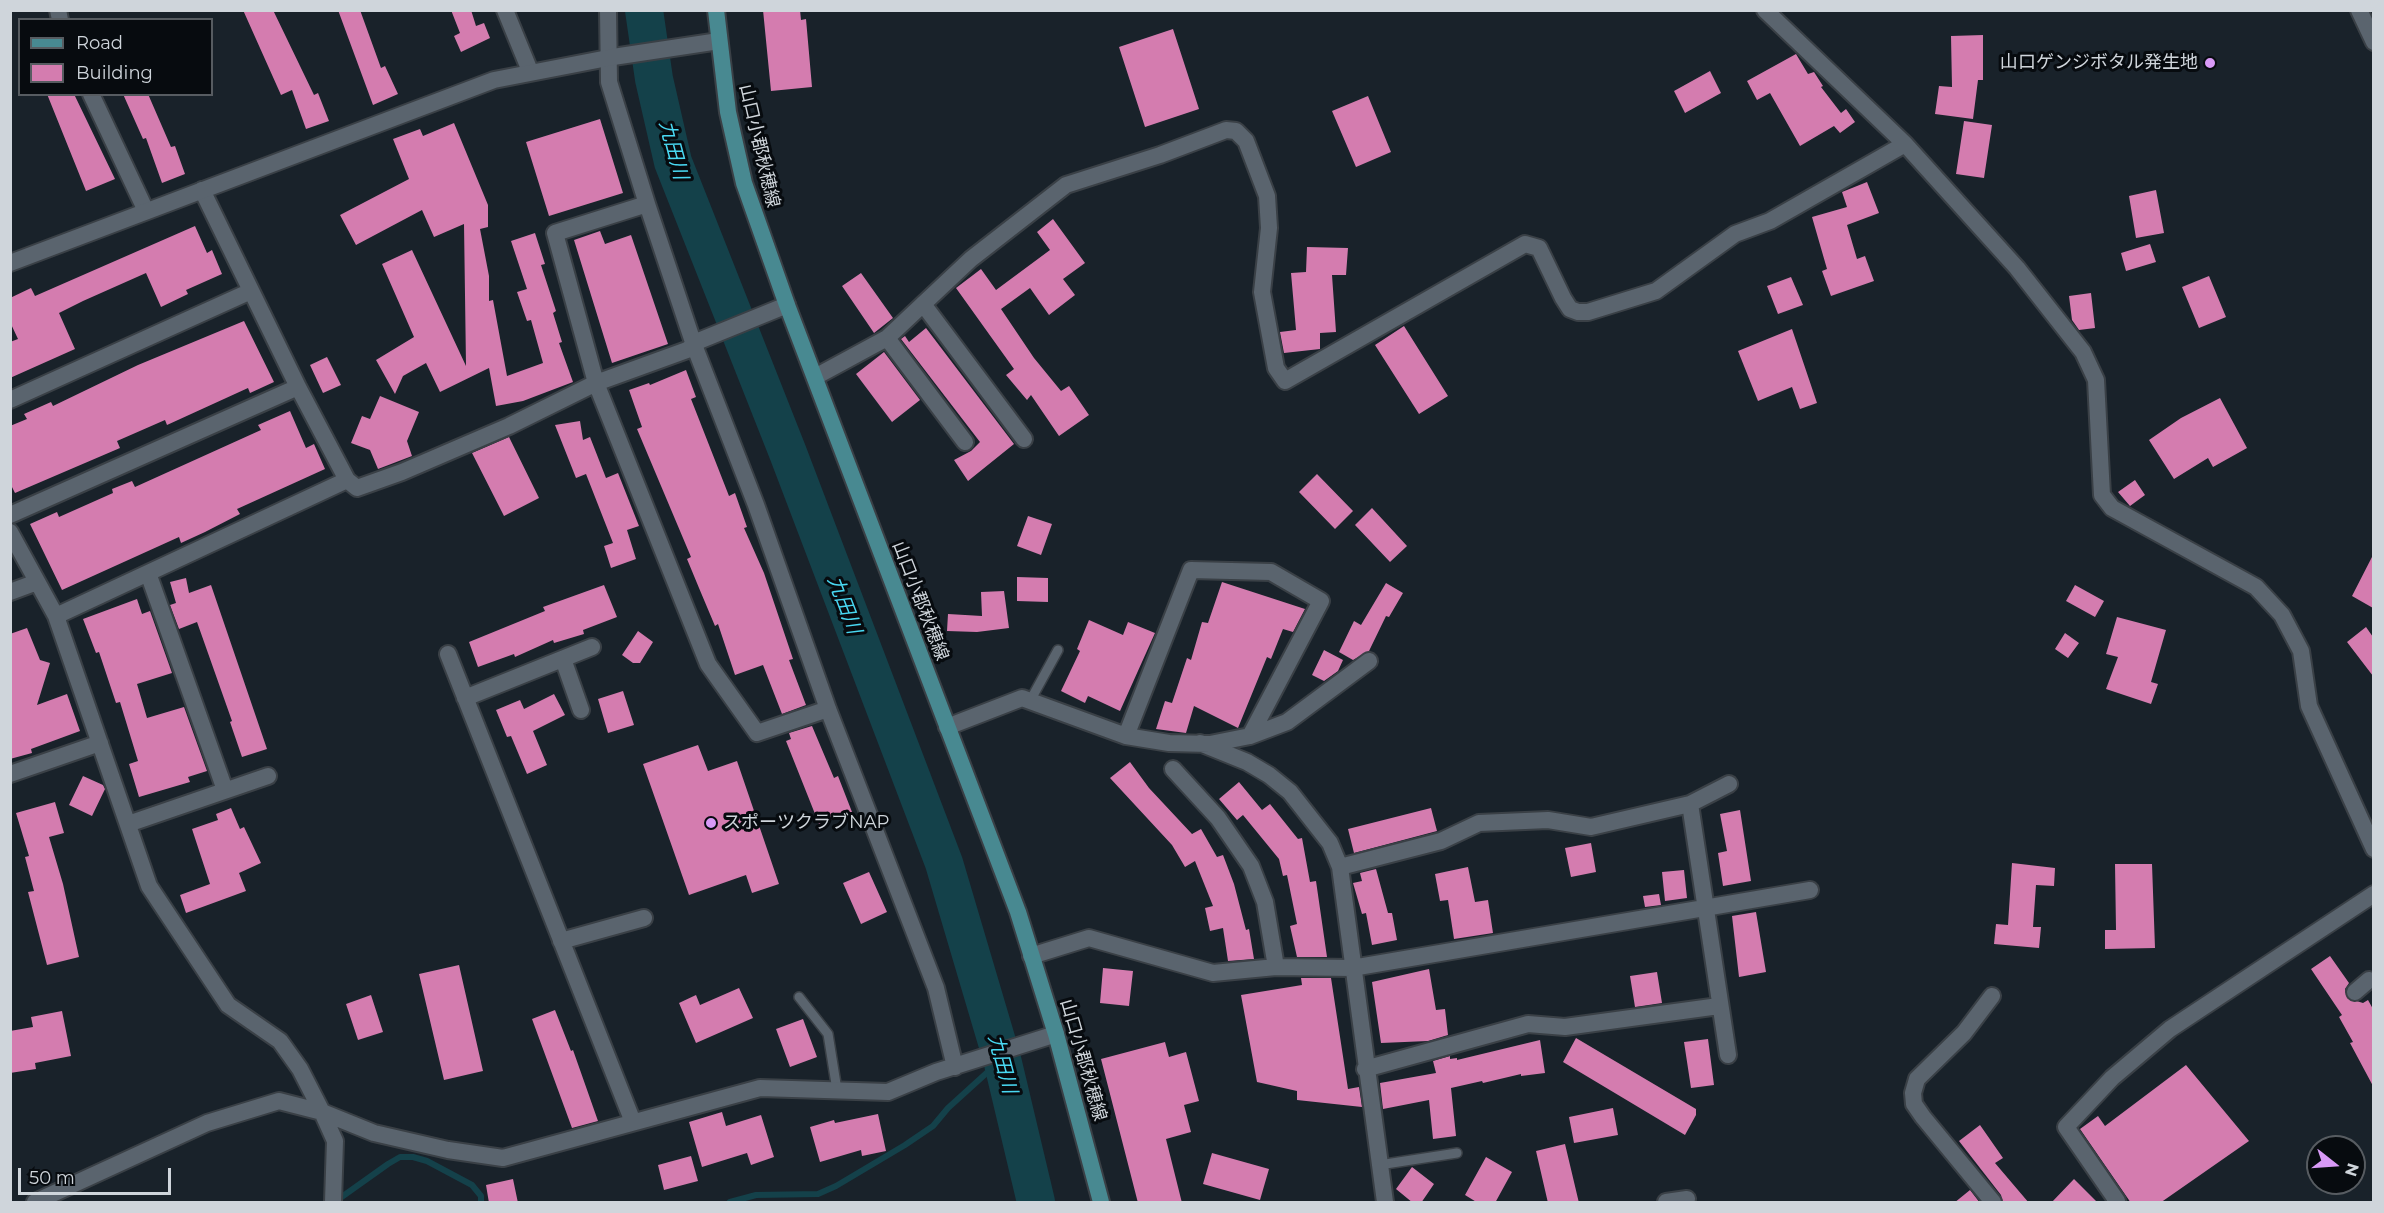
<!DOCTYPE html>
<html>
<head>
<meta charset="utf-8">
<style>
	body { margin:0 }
	#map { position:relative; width:2384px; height:1213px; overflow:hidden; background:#19222a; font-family:Montserrat,sans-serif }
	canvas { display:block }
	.frame { position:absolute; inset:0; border:12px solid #cfd5db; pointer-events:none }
	.legend { position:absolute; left:18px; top:18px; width:195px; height:78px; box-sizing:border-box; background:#070b0f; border:2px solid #575c61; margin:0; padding:8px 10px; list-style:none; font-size:18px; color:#cfd5db }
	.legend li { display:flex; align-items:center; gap:12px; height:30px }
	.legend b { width:30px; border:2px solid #575c61 }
	.north { position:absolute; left:2306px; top:1135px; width:60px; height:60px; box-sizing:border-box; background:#070b0f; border:2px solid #575c61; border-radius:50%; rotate:107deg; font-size:16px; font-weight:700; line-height:24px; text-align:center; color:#cfd5db }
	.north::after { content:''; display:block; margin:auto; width:21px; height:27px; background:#d99af7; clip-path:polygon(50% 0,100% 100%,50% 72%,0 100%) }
	.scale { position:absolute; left:18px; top:1168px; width:153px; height:27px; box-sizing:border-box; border:3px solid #cfd5db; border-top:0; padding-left:8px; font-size:18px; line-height:21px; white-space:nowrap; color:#cfd5db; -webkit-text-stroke:4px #070b0f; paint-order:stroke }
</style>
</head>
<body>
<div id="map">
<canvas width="2384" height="1213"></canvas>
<div class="frame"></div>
<ul class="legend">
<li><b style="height:8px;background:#488991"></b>Road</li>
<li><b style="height:16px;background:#d47caf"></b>Building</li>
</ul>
<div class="north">N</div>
<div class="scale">50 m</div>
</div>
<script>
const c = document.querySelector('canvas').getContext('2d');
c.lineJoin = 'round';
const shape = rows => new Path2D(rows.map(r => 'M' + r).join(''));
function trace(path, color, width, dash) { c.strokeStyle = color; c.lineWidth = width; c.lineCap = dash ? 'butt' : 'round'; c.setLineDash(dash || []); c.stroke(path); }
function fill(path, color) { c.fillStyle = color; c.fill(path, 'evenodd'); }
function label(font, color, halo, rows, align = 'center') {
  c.font = font + ' Montserrat,"Noto Sans JP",sans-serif'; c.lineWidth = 6; c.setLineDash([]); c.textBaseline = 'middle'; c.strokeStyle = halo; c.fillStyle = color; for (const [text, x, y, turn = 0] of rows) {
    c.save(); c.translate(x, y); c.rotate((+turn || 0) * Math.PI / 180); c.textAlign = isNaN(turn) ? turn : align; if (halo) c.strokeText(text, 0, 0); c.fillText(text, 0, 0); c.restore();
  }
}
const stream = shape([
	[336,1201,388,1164,400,1157,413,1157,427,1161,472,1185,481,1196,481,1202],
	[730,1202,756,1195,818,1194,836,1186,905,1145,933,1126,948,1108,1002,1059]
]);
const river = shape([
	[644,10,654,79,673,162,788,453,944,863,1002,1059,1036,1202]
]);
const building = shape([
	[243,10,273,10,314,95,318,93,329,121,306,129,292,90,281,95],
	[338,10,360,10,381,68,385,66,398,94,373,105],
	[451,10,471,10,476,26,484,23,490,38,461,52,454,36,460,33],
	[763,10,800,10,801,20,806,19,812,87,771,91],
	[1173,29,1199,109,1145,127,1119,47],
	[1983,35,1983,80,1978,80,1973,119,1935,114,1939,86,1952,87,1951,36],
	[1796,54,1808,74,1814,72,1823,86,1821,87,1841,113,1846,109,1855,122,1840,133,1834,126,1800,146,1770,93,1757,100,1747,81],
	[1710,71,1721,93,1685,113,1674,91],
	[47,94,74,94,115,179,86,191],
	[123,94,148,94,171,147,175,146,185,174,162,183,146,138,143,139],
	[1368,96,1391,152,1356,167,1332,111],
	[600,119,623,193,549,216,526,142],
	[1964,121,1992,125,1984,178,1956,174],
	[454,123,488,205,488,227,480,229,489,276,489,301,493,300,507,376,543,363,531,320,527,321,517,292,527,289,511,241,535,233,545,264,541,265,556,311,553,313,562,342,559,343,573,382,523,401,496,406,489,368,440,392,426,363,403,376,395,394,376,360,414,337,382,264,412,250,466,366,464,224,434,237,422,210,356,245,340,215,409,179,393,139,420,129,423,136],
	[1867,182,1879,213,1847,225,1857,259,1865,256,1874,281,1831,296,1822,271,1827,269,1812,217,1847,207,1842,192],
	[2156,190,2164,233,2136,238,2129,196],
	[1053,219,1085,263,1063,279,1075,295,1049,315,1030,288,1001,309,1034,358,1061,391,1069,386,1089,415,1059,436,1031,395,1027,400,1006,375,1014,369,956,288,981,269,996,290,1050,250,1037,232],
	[195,226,207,253,212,250,222,274,186,290,188,294,161,307,146,273,83,301,59,313,75,349,10,378,10,342,18,339,10,322,10,298,31,288,35,296],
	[600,231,605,244,631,235,668,344,612,363,574,240],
	[2150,244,2156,262,2126,271,2121,253],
	[1307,247,1348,248,1346,275,1332,275,1336,332,1320,333,1320,349,1284,353,1280,332,1296,330,1291,273,1306,272],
	[861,273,893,318,874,333,842,286],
	[2209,276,2226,317,2199,328,2182,287],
	[1791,277,1803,305,1778,314,1767,286],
	[2091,293,2095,328,2079,330,2072,320,2069,296],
	[244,321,274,382,250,393,248,388,167,425,165,420,117,441,120,448,15,493,10,483,10,426,27,419,24,414,51,402,53,406,138,365],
	[1404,326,1448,396,1419,414,1375,345],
	[926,328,1014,444,968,481,954,460,971,451,980,442,901,339,905,336,909,342],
	[1792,329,1817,403,1800,409,1792,387,1758,401,1738,351],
	[884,352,920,400,892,422,856,374],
	[327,357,341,385,323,393,310,365],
	[686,370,696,397,691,399,729,496,735,493,747,527,744,528,764,573,793,659,789,660,806,705,782,714,763,665,735,675,718,624,715,626,699,588,687,559,691,557,637,429,642,427,629,390,649,383,650,385],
	[380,396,419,412,407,441,412,456,378,469,370,450,351,443,362,416,370,419],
	[2220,398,2247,448,2213,467,2208,458,2174,479,2149,440,2181,418],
	[290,411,306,448,314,444,325,469,237,509,240,514,205,532,181,543,179,537,62,590,30,524,57,512,59,517,113,493,112,489,132,481,135,487,261,430,258,425],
	[580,421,583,440,590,437,606,478,618,473,639,526,627,530,636,559,611,568,604,546,613,543,586,474,576,478,555,425],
	[509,437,539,498,504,516,472,453],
	[1317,474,1353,511,1335,529,1299,492],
	[2135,480,2145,495,2130,506,2118,492],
	[1372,508,1407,546,1390,562,1355,525],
	[1028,516,1052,524,1041,555,1017,546],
	[2373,555,2373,608,2352,596],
	[1017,577,1048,578,1048,602,1017,601],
	[186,578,189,593,211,585,267,749,242,757,230,722,232,721,197,622,179,629,170,605,176,603,170,582],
	[1222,582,1305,609,1293,632,1283,629,1271,659,1267,657,1238,728,1194,706,1186,733,1156,729,1165,701,1172,703,1187,658,1191,660,1202,622,1208,623],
	[1386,583,1403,593,1389,617,1386,616,1369,651,1353,660,1339,652,1354,621,1361,625],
	[604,585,617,617,583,630,584,634,554,643,553,640,515,657,514,654,478,667,469,642,545,611,543,607],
	[2075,585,2104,601,2095,617,2066,601],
	[1004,591,1009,628,977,632,947,631,948,614,982,616,981,592],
	[137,599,142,614,150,611,172,673,137,684,147,718,184,707,207,771,188,777,190,782,139,797,129,764,138,761,120,702,116,703,99,652,96,653,83,619],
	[2117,617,2166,630,2151,682,2158,684,2151,704,2106,689,2118,657,2106,654],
	[1089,620,1123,635,1128,622,1155,633,1120,711,1088,696,1085,703,1061,691,1080,651,1077,649],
	[2366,627,2373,637,2373,676,2347,642],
	[27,628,40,660,50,663,37,705,67,694,80,731,31,749,32,753,10,759,10,634],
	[638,631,653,642,640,663,633,663,622,655],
	[2065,633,2079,643,2068,658,2055,649],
	[1324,650,1343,660,1338,671,1324,681,1312,675],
	[623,691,634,725,608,733,598,699],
	[554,694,565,715,533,731,547,765,527,774,511,736,507,737,496,710,520,700,524,709],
	[812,726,834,778,838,776,852,812,819,824,786,741,791,739,789,733],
	[698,745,708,771,737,761,779,884,752,893,746,875,689,895,643,764],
	[1130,762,1149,788,1192,834,1201,829,1217,857,1223,855,1234,884,1246,930,1249,929,1254,959,1228,961,1223,928,1210,931,1205,908,1213,906,1195,861,1185,867,1172,845,1110,778],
	[83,776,103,785,105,789,92,816,69,805],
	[1239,782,1262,810,1270,804,1298,839,1302,838,1310,882,1316,881,1327,957,1297,957,1290,926,1297,924,1287,875,1283,876,1279,859,1243,815,1237,820,1219,799],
	[55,802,64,833,49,837,63,884,79,957,47,965,28,892,34,891,25,857,29,856,16,813],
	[231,808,240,829,244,827,261,863,239,873,246,891,186,913,180,895,210,884,192,829,218,820,216,814],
	[1431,808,1437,831,1354,853,1348,829],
	[1740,810,1751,881,1723,886,1718,853,1727,851,1720,814],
	[1591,843,1596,872,1571,877,1565,848],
	[2012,863,2055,868,2054,886,2036,885,2033,927,2041,927,2039,948,1994,944,1996,924,2008,925],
	[2115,864,2152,864,2155,948,2105,949,2105,930,2116,930],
	[1468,867,1475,902,1488,900,1493,933,1454,939,1448,900,1440,901,1435,874],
	[1376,869,1388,913,1392,913,1397,940,1372,945,1366,913,1362,914,1353,883,1362,881,1360,873],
	[1684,870,1687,898,1665,901,1662,872],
	[869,872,887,912,861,924,843,883],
	[1659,894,1661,905,1645,907,1643,896],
	[1756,912,1766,972,1739,977,1732,916],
	[2330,956,2349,983,2345,989,2347,998,2363,1003,2368,1000,2373,1009,2373,1086,2350,1043,2353,1042,2339,1017,2342,1015,2311,969],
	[459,965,483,1071,444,1080,419,974],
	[1103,968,1133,971,1129,1006,1100,1003],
	[1429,969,1436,1010,1445,1009,1448,1035,1428,1041,1381,1043,1372,982],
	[1657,972,1662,1003,1635,1007,1630,976],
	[1301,978,1331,978,1348,1089,1359,1087,1362,1107,1297,1100,1297,1091,1257,1082,1241,995,1302,985],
	[739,988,753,1018,696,1043,679,1003,696,995,700,1005],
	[371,995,383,1032,358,1040,346,1004],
	[555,1010,571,1051,573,1050,598,1121,572,1128,532,1019],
	[62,1011,71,1056,35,1063,36,1069,10,1073,10,1031,33,1027,31,1017],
	[803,1019,817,1057,790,1067,776,1029],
	[1576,1038,1696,1109,1696,1115,1685,1135,1563,1062],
	[1708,1039,1714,1085,1691,1088,1684,1042],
	[1540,1040,1545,1073,1521,1076,1521,1074,1483,1083,1482,1081,1451,1088,1456,1136,1433,1139,1429,1100,1383,1109,1380,1083,1436,1073,1433,1061,1450,1056,1450,1059,1457,1058,1457,1060],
	[1165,1042,1169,1057,1186,1052,1199,1101,1184,1105,1191,1132,1166,1139,1182,1203,1138,1203,1101,1059],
	[2186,1065,2249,1141,2160,1203,2131,1203,2080,1129,2098,1116,2105,1126],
	[1613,1108,1618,1135,1574,1143,1569,1117],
	[722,1112,726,1126,761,1115,774,1157,751,1165,747,1153,702,1167,689,1122],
	[878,1114,886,1151,862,1156,861,1150,820,1162,810,1127,834,1120,835,1123],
	[1980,1125,2003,1158,1995,1163,2029,1203,2003,1203,2001,1195,1959,1141],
	[1565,1144,1579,1203,1548,1203,1536,1151],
	[1212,1153,1269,1169,1260,1200,1203,1184],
	[691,1156,698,1181,664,1190,658,1165],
	[1486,1157,1512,1172,1495,1203,1478,1203,1465,1195],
	[1412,1167,1434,1184,1421,1203,1413,1203,1396,1189],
	[513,1179,518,1203,489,1203,486,1185],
	[2074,1179,2098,1203,2051,1203],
	[1970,1190,1980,1203,1954,1203]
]);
const service = shape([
	[1030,701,1058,650],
	[799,997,828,1034,837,1090],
	[1379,1165,1457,1153]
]);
const minor = shape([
	[58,10,60,20],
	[505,10,530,71],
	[608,10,609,82,647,204],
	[1765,10,1905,144,2017,268,2083,352,2096,380,2102,495,2112,508,2256,587,2282,615,2301,651,2309,706,2374,849],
	[2359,10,2374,42],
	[91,94,146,211],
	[202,190,298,387,347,480],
	[923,304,1024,439],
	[887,338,965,442],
	[815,377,887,338,971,259,1066,185,1160,155,1226,130,1236,131,1246,141,1267,196,1269,228,1262,292,1276,368,1285,381,1525,244,1539,248,1563,298,1570,309,1578,312,1588,312,1656,291,1735,234,1770,221,1905,144],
	[10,400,251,291],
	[10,515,298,387],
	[10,532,56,616,149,886,228,1005,280,1041,300,1069,322,1112,335,1141,333,1202],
	[148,573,225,790],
	[10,592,37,582],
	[56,616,347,480,357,488,402,472,509,426,596,383,687,350,701,340,787,305],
	[448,654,633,1122],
	[563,659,581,710],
	[465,698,592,647],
	[828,709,757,733,708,664,596,383,555,233,647,204,694,345,756,505,828,709,936,988,955,1067],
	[947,727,1022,698,1126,736,1169,743,1210,744,1250,736,1287,722,1369,661],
	[1126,736,1191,570,1271,572,1321,601,1250,736],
	[1200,743,1247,762,1269,775,1290,792,1330,843,1340,867,1385,1202],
	[1173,769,1218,818,1251,866,1265,902,1276,967],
	[10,774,100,743],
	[1690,804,1728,1055],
	[128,824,268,776],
	[1340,867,1441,841,1479,823,1548,820,1591,827,1690,804,1729,784],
	[561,941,644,918],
	[1031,956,1089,938,1213,973,1276,967,1352,968,1810,890],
	[2355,992,2369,980],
	[1992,996,1964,1033,1917,1079,1913,1093,1914,1104,1923,1117,1993,1202],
	[1365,1069,1528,1024,1565,1027,1719,1006],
	[35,1202,207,1123,279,1101,322,1112,374,1133,448,1150,503,1158,760,1088,888,1092,936,1072,1056,1034],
	[1666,1202,1687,1199],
	[2115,1202,2117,1201,2066,1127,2112,1078,2170,1029,2374,894]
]);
const tertiary = shape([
	[10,263,494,80,613,57,719,41]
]);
const primary = shape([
	[716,10,728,112,744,183,787,305,1018,912,1056,1034,1101,1202]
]);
const markers = [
	[2210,63,6,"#d99af7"],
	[711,823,6,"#d99af7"]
];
const poiNames = [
	["山口ゲンジボタル発生地",2198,63],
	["スポーツクラブNAP",723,823,"left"]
];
const streetNames = [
	["山口小郡秋穂線",759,146,77],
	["山口小郡秋穂線",920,601,69],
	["山口小郡秋穂線",1083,1060,74]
];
const waterNames = [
	["九田川",673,150,75],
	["九田川",844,605,69],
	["九田川",1002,1064,75]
];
trace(stream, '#14414a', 6);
trace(river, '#14414a', 38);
fill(building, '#d47caf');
trace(service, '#3a4046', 12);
trace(minor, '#3a4046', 20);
trace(tertiary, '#3a4046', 20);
trace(primary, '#3a4046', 20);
trace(service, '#5a646e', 9);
trace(minor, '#5a646e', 16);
trace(tertiary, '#5a646e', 16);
trace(primary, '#488991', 16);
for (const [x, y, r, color] of markers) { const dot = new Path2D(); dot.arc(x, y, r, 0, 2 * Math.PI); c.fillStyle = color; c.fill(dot); trace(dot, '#070b0f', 2); }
label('18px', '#cfd5db', '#070b0f', poiNames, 'right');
label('18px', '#cfd5db', '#070b0f', streetNames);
label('italic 20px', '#49d8f2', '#070b0f', waterNames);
</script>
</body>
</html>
